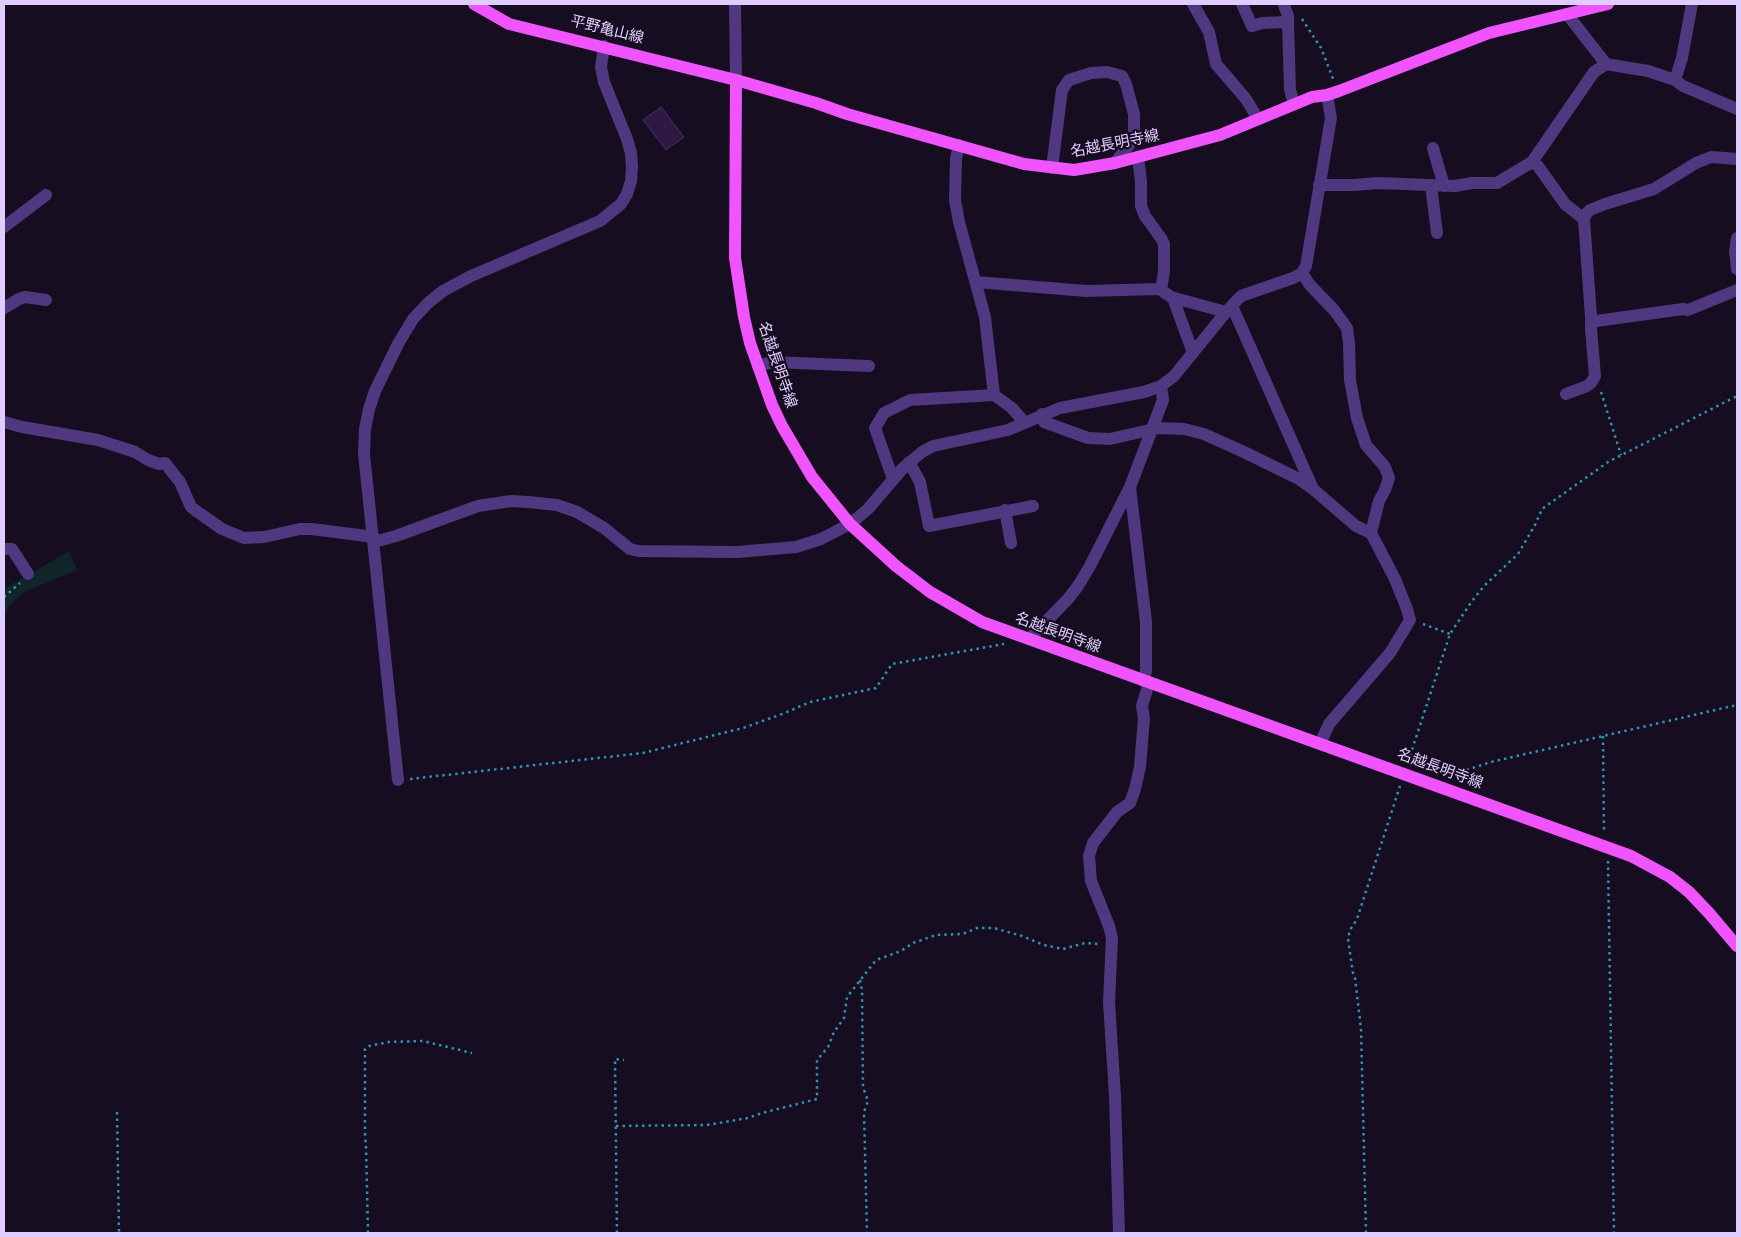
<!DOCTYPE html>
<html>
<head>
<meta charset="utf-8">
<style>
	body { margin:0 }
	#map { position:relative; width:1741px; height:1237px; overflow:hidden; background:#160d20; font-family:Helvetica,sans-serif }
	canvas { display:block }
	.frame { position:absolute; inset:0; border:5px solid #e1ccff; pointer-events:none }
</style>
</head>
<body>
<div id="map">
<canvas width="1741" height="1237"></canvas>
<div class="frame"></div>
</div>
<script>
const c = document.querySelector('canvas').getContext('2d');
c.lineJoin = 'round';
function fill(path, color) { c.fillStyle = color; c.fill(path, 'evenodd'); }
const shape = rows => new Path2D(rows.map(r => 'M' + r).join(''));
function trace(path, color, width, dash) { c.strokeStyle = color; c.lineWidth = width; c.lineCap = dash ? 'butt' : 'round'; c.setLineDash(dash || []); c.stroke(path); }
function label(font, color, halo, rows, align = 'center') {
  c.font = font + ' Helvetica,"Noto Sans JP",sans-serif'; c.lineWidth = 4.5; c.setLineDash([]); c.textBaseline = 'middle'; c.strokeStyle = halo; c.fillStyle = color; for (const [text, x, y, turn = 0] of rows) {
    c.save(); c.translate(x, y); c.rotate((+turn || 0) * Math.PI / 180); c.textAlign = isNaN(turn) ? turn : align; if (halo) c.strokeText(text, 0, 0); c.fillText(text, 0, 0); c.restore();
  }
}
const green = shape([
	[69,551,77,570,24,592,10,605,4,616,4,589]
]);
const building = shape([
	[661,107,684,137,666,150,643,120,661,107]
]);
const path = shape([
	[1302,19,1321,48,1334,81],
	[1601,392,1621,455],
	[4,597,20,583],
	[1423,624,1450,634],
	[1603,736,1604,832],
	[1408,762,1450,634,1472,601,1485,585,1518,554,1535,525,1542,509,1608,462,1737,396],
	[1448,776,1491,762,1737,705],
	[410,779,643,753,743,728,785,713,810,702,876,688,892,664,1004,644],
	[1608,861,1614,1233],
	[860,980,862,990,863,1087,868,1101,864,1112,867,1233],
	[117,1112,119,1233],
	[616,1126,707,1125,748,1118,762,1113,817,1099,817,1060,828,1047,834,1032,844,1018,847,997,876,960,901,951,913,943,936,935,963,934,977,928,994,928,1022,936,1044,945,1063,949,1085,943,1099,944],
	[368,1233,366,1146,365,1135,365,1049,369,1046,388,1042,423,1041,472,1053],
	[617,1233,615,1059,624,1060],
	[1366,1233,1361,1029,1355,978,1353,973,1348,939,1350,930,1357,919,1400,786]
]);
const minor = shape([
	[735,4,736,80],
	[1193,4,1209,32,1216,64,1246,99,1258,119],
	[1242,4,1252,26,1262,23,1288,22,1290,90,1294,104],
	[1284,5,1288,16,1288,22],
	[1567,14,1606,64],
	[1675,80,1682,58,1692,4],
	[959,145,956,159,955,200,959,222,985,317,994,395],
	[1433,148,1444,186],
	[1138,157,1141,182,1141,206,1145,216,1161,238,1164,244,1164,271,1161,290],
	[1532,162,1538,166,1565,204,1584,219,1591,317,1596,321,1683,309,1688,310,1737,290],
	[1052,168,1062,90,1069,80,1091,73,1107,72,1122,76,1126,84,1134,114,1134,134,1129,145,1115,163],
	[1319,185,1355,185,1378,183,1455,186,1472,183,1497,183,1532,162,1594,72,1606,64,1648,71,1675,80,1683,86,1737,109],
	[1431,186,1437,233],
	[1584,219,1586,214,1590,210,1605,204,1654,189,1696,163,1711,157,1737,159],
	[4,227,46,195],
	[1737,238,1735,251,1737,269],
	[1302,273,1310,285,1334,310,1347,328,1349,343,1350,380,1357,418,1366,445,1385,467,1389,478,1385,490,1379,501,1371,533],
	[976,282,1086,291,1157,289,1161,290,1171,297,1226,312],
	[1173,298,1193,353],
	[1232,306,1313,489,1356,526,1371,533,1395,579,1407,609,1410,620,1390,653,1329,724,1320,744],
	[4,308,19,299,25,297,46,300],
	[758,366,772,362,869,366],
	[1566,394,1587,386,1591,383,1595,376,1591,329,1591,317],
	[1042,414,1044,422,1088,438,1110,439,1158,428,1184,429,1204,434,1246,453,1299,479,1313,489],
	[4,422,22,427,98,440,135,452,148,460,159,464,165,463,180,482,191,507,195,510,222,529,244,538,264,537,300,529,312,529,374,537],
	[909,462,920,482,929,526,1033,506],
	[893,479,875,428,884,413,910,400,994,395,1012,408,1024,422],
	[1130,487,1146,622,1146,671,1143,681],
	[1005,510,1011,543],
	[374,542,396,536,478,506,511,501,528,502,557,505,577,512,604,528,630,549,639,551,737,552,796,547,821,539,850,524,868,509,903,468,922,452,933,446,1008,430,1060,408,1144,392,1161,386,1174,376,1226,312,1241,296,1293,278,1302,273,1306,266,1331,118,1327,95],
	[4,549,12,549,28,574],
	[1029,639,1068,599,1078,586,1090,566,1130,487,1163,400,1161,386],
	[398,780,364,454,365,429,369,409,375,391,398,344,413,319,428,303,443,291,471,276,600,221,621,204,627,194,631,181,632,167,631,153,627,139,604,82,601,67,604,46],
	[1119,1233,1115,1096,1109,1002,1112,938,1109,926,1091,881,1089,856,1093,843,1117,812,1130,803,1135,789,1140,767,1144,718,1142,706,1149,683]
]);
const major = shape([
	[474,4,509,24,736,80,816,103,847,114,1024,164,1074,170,1115,163,1220,135,1312,97,1327,95,1339,91,1489,33,1608,4],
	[736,80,735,258,744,317,750,343,772,405,782,426,812,477,850,524,896,566,930,592,982,622,1631,856,1670,877,1689,892,1709,913,1737,946]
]);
const streetNames = [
	["平野亀山線",607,30,14],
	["名越長明寺線",1115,144,-11],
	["名越長明寺線",777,365,71],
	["名越長明寺線",1058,633,20],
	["名越長明寺線",1440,769,20]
];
fill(green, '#10242a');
fill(building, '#2d1941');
trace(building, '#4b2b6d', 1);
trace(path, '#2e93b1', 2.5, [2.5, 4]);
trace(minor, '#4f387f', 12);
trace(major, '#f054fe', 12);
label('15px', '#e1ccff', '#160d20', streetNames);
</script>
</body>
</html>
